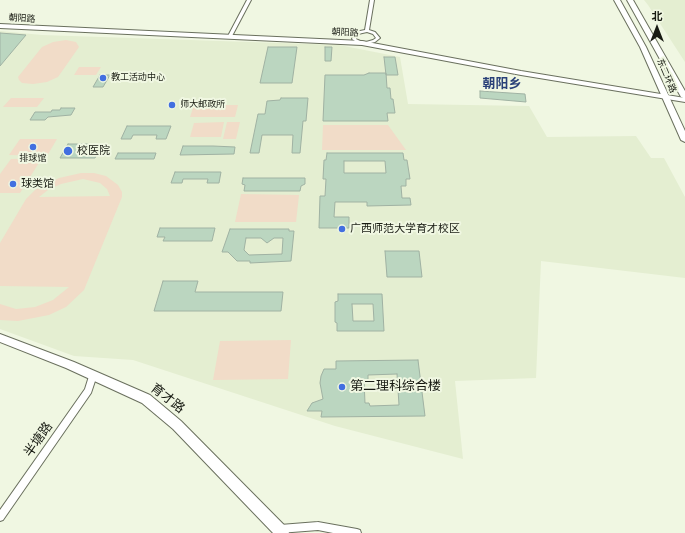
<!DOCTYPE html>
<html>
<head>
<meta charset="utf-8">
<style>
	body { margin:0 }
	#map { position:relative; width:685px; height:533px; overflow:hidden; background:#f0f7e2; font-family:Jost,"Noto Sans SC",sans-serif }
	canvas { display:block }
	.north { position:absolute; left:637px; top:8px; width:40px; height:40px; -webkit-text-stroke:3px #f0f7e2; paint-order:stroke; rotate:0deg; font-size:11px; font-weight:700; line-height:16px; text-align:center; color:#181b13 }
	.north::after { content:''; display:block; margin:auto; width:14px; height:18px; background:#181b13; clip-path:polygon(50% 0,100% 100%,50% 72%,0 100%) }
</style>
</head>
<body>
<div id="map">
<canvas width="685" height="533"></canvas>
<div class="north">北</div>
</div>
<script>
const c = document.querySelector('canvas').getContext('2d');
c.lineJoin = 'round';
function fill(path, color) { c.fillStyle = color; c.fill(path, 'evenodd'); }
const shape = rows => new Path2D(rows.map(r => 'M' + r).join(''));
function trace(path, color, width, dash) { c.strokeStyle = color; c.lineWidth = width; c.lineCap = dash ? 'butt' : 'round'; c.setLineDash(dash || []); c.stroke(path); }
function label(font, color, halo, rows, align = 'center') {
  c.font = font + ' Jost,"Noto Sans SC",sans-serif'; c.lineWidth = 4; c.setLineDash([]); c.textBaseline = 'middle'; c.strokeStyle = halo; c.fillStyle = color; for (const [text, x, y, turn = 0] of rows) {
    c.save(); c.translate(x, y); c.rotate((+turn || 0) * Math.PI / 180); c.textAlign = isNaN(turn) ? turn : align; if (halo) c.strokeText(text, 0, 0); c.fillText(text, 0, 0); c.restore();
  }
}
const built = shape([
	[644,0,685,0,685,62,648,5],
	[0,31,42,35,339,45,400,57,408,104,529,106,547,137,636,136,651,158,664,158,685,197,685,278,541,261,536,378,455,381,463,459,335,426,133,360,74,356,0,329]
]);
const green = shape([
	[66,40,76,42,79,47,58,77,47,82,33,84,22,83,19,80,18,77,42,47,53,42],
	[79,67,101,67,96,75,74,75],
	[11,98,44,98,37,107,3,107],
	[194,105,238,105,235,117,190,117],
	[224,122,221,137,190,137,194,123],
	[227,122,240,122,236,139,223,139],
	[323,125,388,125,406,150,322,150],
	[20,139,57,139,47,156,9,155],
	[42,158,20,193,0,193,0,174,11,159],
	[81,173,94,173,106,176,118,185,122,192,122,197,84,290,66,307,49,315,18,321,0,320,0,304,16,309,35,307,53,300,69,287,0,286,0,243,26,199,36,189,59,178],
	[83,179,100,183,107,189,110,196,39,197,48,190,61,184],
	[241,194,299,195,296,222,235,222],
	[291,340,288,379,213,380,220,341]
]);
const building = shape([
	[0,33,26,35,0,66,0,33],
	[268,47,297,47,292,83,260,83,268,47],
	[325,47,332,47,331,61,325,61,325,47],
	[384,57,395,57,398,75,386,75,384,57],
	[369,73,386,73,387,88,390,88,391,99,393,99,395,113,387,113,388,121,323,121,325,75,364,75,369,73],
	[100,75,110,75,103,87,93,87,100,75],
	[480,91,525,94,526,102,480,98,480,91],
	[281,98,308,98,306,121,303,121,300,153,292,153,293,135,262,135,259,153,250,153,258,114,265,114,267,101,280,100,281,98],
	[61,108,75,108,71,115,48,117,45,120,30,120,35,112,51,112,52,110,60,110,61,108],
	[127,126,171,126,166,139,156,139,157,135,133,135,131,139,121,139,127,126],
	[68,144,102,144,95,158,60,158,68,144],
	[183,146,213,146,235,147,234,154,180,155,183,146],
	[118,153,156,153,154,159,115,159,118,153],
	[327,153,403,153,404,160,407,160,410,179,406,179,406,186,401,186,402,198,410,198,411,205,367,206,367,202,335,202,334,217,349,217,349,228,319,228,320,196,325,196,326,179,323,179,324,160,326,160,327,153],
	[344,161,385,161,386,173,344,173,344,161],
	[175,172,221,172,219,183,207,183,208,179,183,179,182,183,171,183,175,172],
	[243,178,305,178,305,184,301,186,300,191,244,191,245,185,242,184,243,178],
	[160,228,215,228,212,241,163,241,165,237,157,237,160,228],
	[230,229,289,229,289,231,294,231,291,261,250,263,250,261,237,261,228,252,222,252,230,229],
	[246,238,261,238,267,243,274,238,283,238,282,254,249,255,244,250,246,238],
	[385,251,419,251,422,277,387,277,385,251],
	[163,281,198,281,195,292,283,292,281,311,154,311,163,281],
	[338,294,382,294,384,331,337,331,337,323,335,322,335,302,338,301,338,294],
	[352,304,373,304,374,321,353,321,352,304],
	[418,360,425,416,321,417,322,411,307,411,312,403,323,399,320,383,321,376,324,369,336,369,336,361,418,360],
	[397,374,399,405,370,406,369,403,365,403,364,381,368,381,368,375,397,374]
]);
const street = shape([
	[247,0,251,0,232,36,229,37,228,36,247,0],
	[370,0,374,0,369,30,375,32,380,38,375,42,366,44,358,43,352,39,355,32,365,30,370,0],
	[367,32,373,34,376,38,373,40,366,42,360,41,356,39,358,34,367,32],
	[93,372,96,373,97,375,91,393,3,520,0,521,0,510,85,389,90,373,93,372],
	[318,522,357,529,360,530,361,533,333,533,318,530,279,533,277,532,276,529,277,526,280,525,318,522]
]);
const secondary = shape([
	[0,24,362,41,521,71,685,98,685,102,521,75,362,45,0,28,0,24],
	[0,334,74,362,150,395,181,421,287,528,289,533,273,533,173,429,142,403,66,368,0,342,0,334]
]);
const primary = shape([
	[614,0,620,0,646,47,685,131,685,142,681,140,640,47,614,0],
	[627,0,633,0,685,91,685,99,681,97,627,0]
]);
const markers = [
	[103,78,4,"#426fe0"],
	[172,105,4,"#426fe0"],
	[33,147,4,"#426fe0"],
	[68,151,5,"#426fe0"],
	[13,184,4,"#426fe0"],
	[342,229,4,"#426fe0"],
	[342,387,4,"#426fe0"]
];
const farStreetnames = [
	["朝阳路",22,19,4],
	["朝阳路",345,33,3],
	["东二环路",666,76,67]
];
const farPoinames = [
	["教工活动中心",111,78],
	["师大邮政所",180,105],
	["排球馆",33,159,"center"]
];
const poiNames = [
	["校医院",77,151],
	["球类馆",21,184],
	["广西师范大学育才校区",350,229]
];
const farDistrictnames = [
	["朝阳乡",502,85]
];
const nearPoinames = [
	["第二理科综合楼",350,387]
];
const nearStreetnames = [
	["育才路",167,399,38],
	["半塘路",39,440,-55]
];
fill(built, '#e4eed1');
fill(green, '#f1dcc8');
fill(building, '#bbd6c0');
trace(building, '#a0b2a3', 1);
trace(street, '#6a705e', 2);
trace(secondary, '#6a705e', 2);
trace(primary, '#6a705e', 2);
fill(street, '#fff');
fill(secondary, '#fff');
fill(primary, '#fff');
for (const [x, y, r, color] of markers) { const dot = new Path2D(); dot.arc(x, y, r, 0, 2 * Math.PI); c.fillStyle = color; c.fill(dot); trace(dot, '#f0f7e2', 1.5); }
label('9px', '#181b13', '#f0f7e2', farStreetnames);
label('9px', '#181b13', '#f0f7e2', farPoinames, 'left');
label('11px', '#181b13', '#f0f7e2', poiNames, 'left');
label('bold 13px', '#294078', '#f0f7e2', farDistrictnames);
label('13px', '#181b13', '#f0f7e2', nearPoinames, 'left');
label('13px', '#181b13', '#f0f7e2', nearStreetnames);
</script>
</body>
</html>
